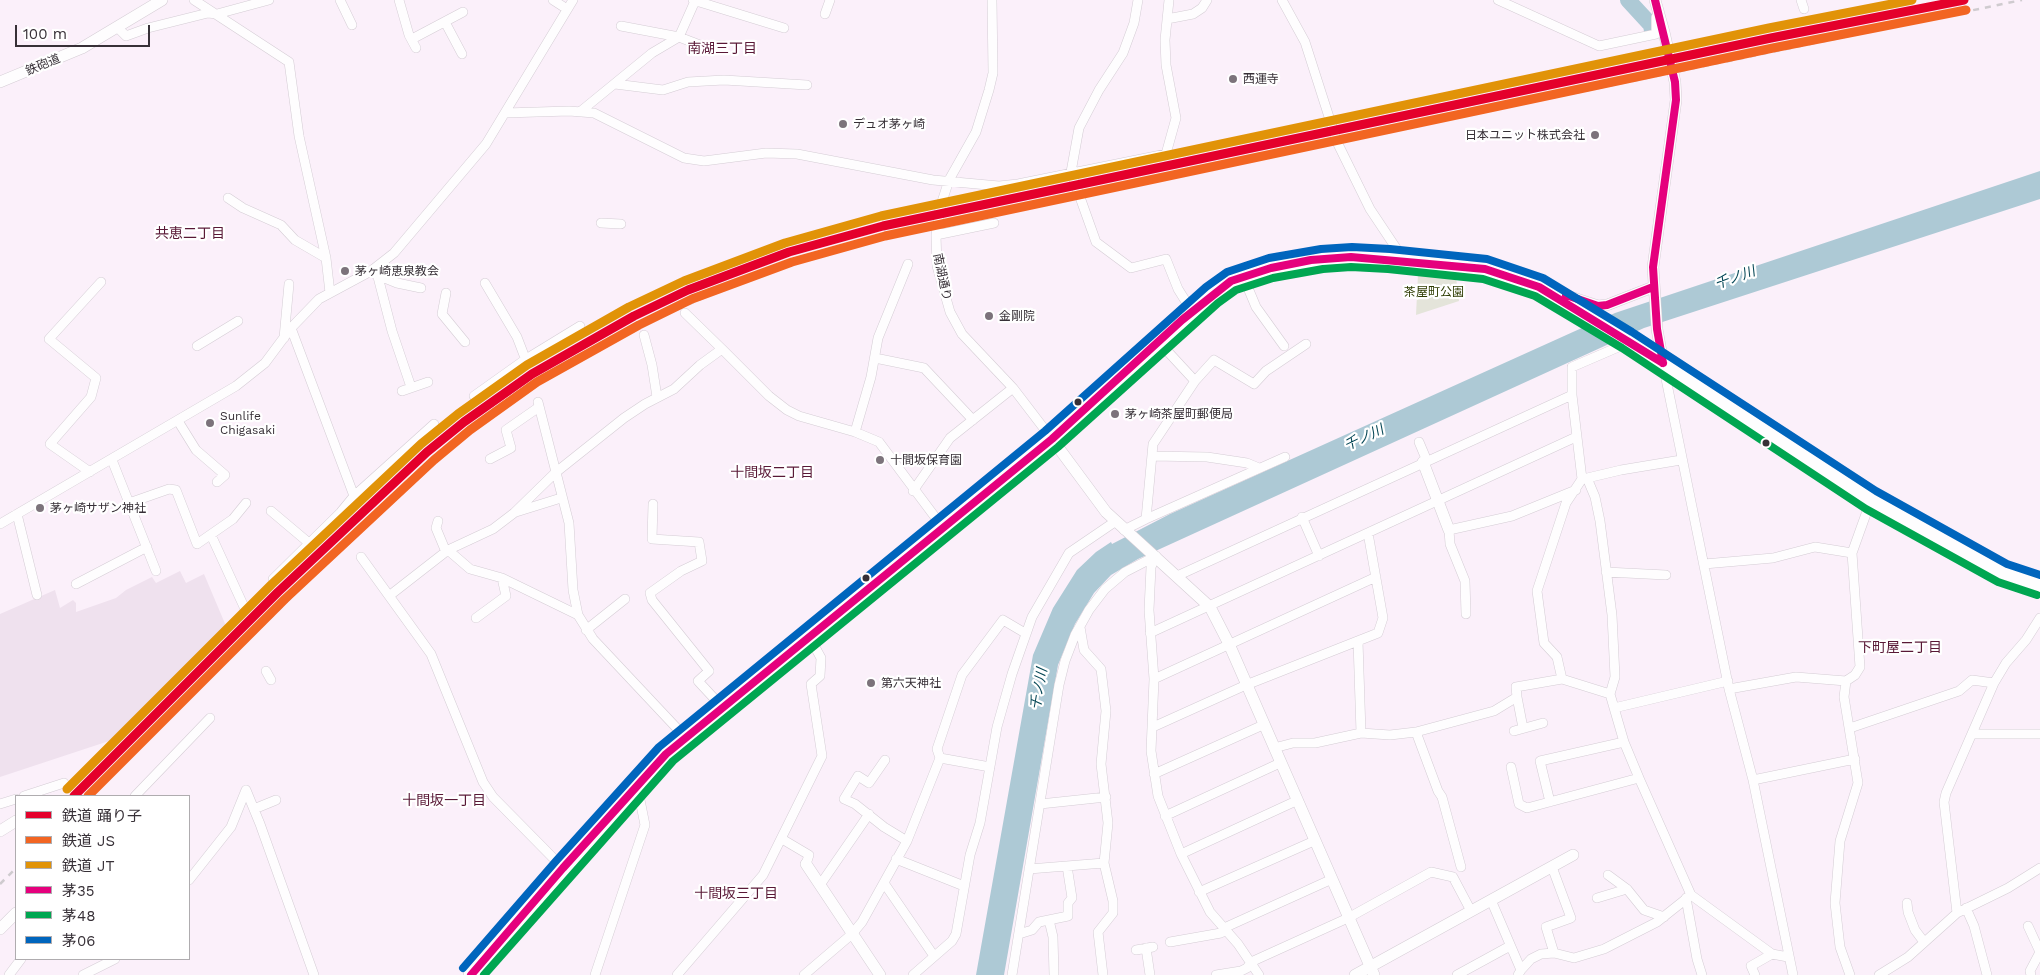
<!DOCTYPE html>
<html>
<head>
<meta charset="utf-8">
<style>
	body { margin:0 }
	#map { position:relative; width:2040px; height:975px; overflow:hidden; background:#fbf0fa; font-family:"Work Sans","Noto Sans JP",sans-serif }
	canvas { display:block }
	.legend { position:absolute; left:15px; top:795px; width:175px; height:165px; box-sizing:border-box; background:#fff; border:1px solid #afacaf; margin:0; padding:6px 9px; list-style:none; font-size:15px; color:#373037 }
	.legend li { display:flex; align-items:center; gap:10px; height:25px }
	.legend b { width:25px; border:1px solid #afacaf }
	.scale { position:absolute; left:15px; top:25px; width:135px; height:22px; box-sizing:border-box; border:2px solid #373037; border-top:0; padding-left:6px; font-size:15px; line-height:18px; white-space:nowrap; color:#373037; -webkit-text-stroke:4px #fff; paint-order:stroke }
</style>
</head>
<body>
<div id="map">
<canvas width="2040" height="975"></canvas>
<ul class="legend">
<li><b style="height:6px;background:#e4002b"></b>鉄道 踊り子</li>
<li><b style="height:6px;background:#f26522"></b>鉄道 JS</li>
<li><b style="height:6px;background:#e19308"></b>鉄道 JT</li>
<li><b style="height:6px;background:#e5007d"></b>茅35</li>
<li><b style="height:6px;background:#00a651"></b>茅48</li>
<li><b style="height:6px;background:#0065bd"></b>茅06</li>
</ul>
<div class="scale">100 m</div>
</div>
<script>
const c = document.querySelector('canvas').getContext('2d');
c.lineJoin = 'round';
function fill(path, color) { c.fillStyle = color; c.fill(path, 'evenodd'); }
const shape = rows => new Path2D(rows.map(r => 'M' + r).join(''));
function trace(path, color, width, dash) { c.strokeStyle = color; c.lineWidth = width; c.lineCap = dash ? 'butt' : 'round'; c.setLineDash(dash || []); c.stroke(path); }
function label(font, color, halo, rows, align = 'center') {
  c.font = font + ' "Work Sans","Noto Sans JP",sans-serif'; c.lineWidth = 4.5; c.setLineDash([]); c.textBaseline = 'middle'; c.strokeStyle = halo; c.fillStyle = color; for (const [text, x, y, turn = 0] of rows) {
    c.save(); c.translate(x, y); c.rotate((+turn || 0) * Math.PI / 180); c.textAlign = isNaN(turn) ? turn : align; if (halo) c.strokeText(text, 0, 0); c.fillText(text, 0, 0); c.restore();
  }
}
const education = shape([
	[180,571,186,583,204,574,226,626,109,741,0,777,0,614,55,590,60,608,73,600,76,603,76,612,116,598,126,590,152,577,156,583]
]);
const green = shape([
	[1418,274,1456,277,1459,301,1416,315]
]);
const water = shape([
	[2040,171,2040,199,1644,328,1138,559,1111,575,1094,593,1075,624,1058,665,1004,975,976,975,1033,655,1053,608,1077,570,1096,552,1111,542,1112,544,1170,514,1615,313]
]);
const pier = shape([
	[1608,313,1639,333,1612,345,1582,325]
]);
const river = shape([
	[1628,0,1651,25,1652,31]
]);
const minor = shape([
	[194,0,289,62,299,136,326,258,330,293],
	[340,0,352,25],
	[399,0,409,35,416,48],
	[553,0,567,9],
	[693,0,784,28],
	[992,0,993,73,989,90,976,132,949,180,940,208,936,235,937,266,950,312,962,334,1013,388,1052,439],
	[1138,0,1134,23,1123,53,1099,90,1079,128,1071,172,1096,242,1131,268,1166,259,1178,289,1188,305,1194,310],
	[1282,0,1305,42,1337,142,1370,209,1398,251,1400,261],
	[1498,0,1599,46,1656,34,1656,17],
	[1801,0,1804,9],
	[825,14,830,0],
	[1167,19,1193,14,1202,8,1207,0],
	[445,22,462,54],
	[621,26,679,37,705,47,723,45],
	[118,28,126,36,148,28,208,13,217,14,269,0],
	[412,39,463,12],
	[615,84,663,90,688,82,724,80,807,85],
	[581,111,652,53,679,37,695,1],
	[505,113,569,111,594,113,684,158,704,161,766,153,797,154,933,180,999,186,1018,184,1166,154,1176,118,1166,65,1165,40,1169,0],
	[228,198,243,208,281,225,295,240,326,258],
	[601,223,621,224],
	[936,235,994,223],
	[375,274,397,283,421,288],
	[1243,276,1256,307,1284,346],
	[378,277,392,331,411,387],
	[485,283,517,337,527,363],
	[446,293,442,314,465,342],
	[685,313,722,349],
	[291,328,354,496],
	[644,335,652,365,657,397],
	[284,338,289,284],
	[197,346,238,321],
	[875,358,924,368,973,420],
	[1663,364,1729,689,1753,780,1793,975],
	[1195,381,1214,360,1254,384,1266,371,1306,344],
	[402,391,428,382],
	[474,396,526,359,580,326],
	[538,402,569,523,573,590,578,615,593,639,686,738],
	[178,421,196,450,225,475,217,482],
	[855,432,871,377,878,338,908,264],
	[1419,442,1427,461],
	[1152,456,1207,457,1247,463,1259,468],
	[490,459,511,448,506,430,539,407],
	[112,460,156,571],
	[90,472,50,444,91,397,96,378,49,339,101,282],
	[1587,478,1595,497,1600,521,1612,615,1615,677,1610,694,1624,742,1639,778,1691,895,1772,954,1788,957],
	[1583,479,1621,470,1681,460],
	[913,491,950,438,1013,388],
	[129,503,169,489,176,490,197,544,233,519,246,503],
	[653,504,652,539,699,542,702,561,681,571,650,593,652,600,709,671,698,681,723,708],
	[271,511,309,543],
	[516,512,561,498],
	[17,514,37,595],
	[1302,517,1319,556],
	[1146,519,1285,457],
	[438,521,436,528,446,552],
	[0,524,236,386,265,363,291,328,319,299,371,271,394,253,486,144,573,0],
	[1124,530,1146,519,1153,444,1195,381,1158,341],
	[211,535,245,609],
	[448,550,470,569,502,578,578,615],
	[1156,556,1151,567,1149,610,1154,679,1151,751,1158,796,1181,854,1210,912,1238,944,1259,975],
	[361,557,431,654,483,782,493,797,563,868],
	[1704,564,1773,558,1815,547,1852,553],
	[1606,572,1666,575],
	[1177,576,1572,395],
	[273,579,340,513,354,496,434,424],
	[76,584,147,547],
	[389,596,448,550,493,529,514,513,555,473,624,418,645,404,674,389,700,365,722,349,769,396,787,410,799,416,855,432,879,442,944,529],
	[1466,614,1465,581,1450,544,1449,530,1512,516,1576,490],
	[476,618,506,596,502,578],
	[1080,627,1084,650,1101,669,1106,711,1101,764,1108,823,1104,863,1113,901,1113,913,1098,932,1103,975],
	[586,630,625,599],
	[1150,633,1576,437],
	[266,671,271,680],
	[1154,679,1376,577],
	[1562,679,1557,657,1544,643,1537,591,1566,503,1582,479,1572,395,1572,367,1630,342],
	[1729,689,1796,677,1846,681],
	[1517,697,1523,728],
	[1614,708,1728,681],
	[1153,727,1246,685,1378,633,1383,618,1368,533],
	[1850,728,1959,691,1972,680,1994,683],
	[1514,731,1543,723],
	[1416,732,1438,791,1442,797,1461,867],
	[1361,733,1390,735,1416,732,1494,711,1517,697,1516,687,1562,679,1610,694],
	[1972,734,2040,734],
	[1274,748,1293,743,1315,743,1361,733,1358,641],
	[940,758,990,767],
	[885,760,869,783,858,776,844,799,855,804,884,827,907,841],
	[1511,767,1519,804,1527,808,1639,778],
	[1154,774,1263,725],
	[1753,780,1855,759],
	[246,790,260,824,314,975],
	[24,796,64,783],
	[135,796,210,718],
	[1550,802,1540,761,1624,742],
	[0,804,16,799],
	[1040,804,1106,797],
	[254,809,276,800],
	[1165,816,1280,763],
	[782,839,809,855,806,864],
	[1181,854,1296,801],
	[896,859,964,886],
	[1552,867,1571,918,1546,927,1554,953],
	[1029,869,1104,863],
	[1608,875,1627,889,1644,910,1664,917],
	[189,880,231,827,246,790],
	[884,883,934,956],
	[820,885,869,814],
	[1199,892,1314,841],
	[1597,898,1627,889],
	[1686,898,1697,959,1702,975],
	[1491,900,1521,970,1518,975],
	[1907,903,1908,912,1915,930,1924,942],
	[1966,908,1974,926,1987,975],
	[1957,913,1944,802,1946,793,1994,683,2006,663,2026,640,2040,618],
	[1049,920,1053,937,1054,975],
	[2028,926,2040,952,2030,971,2031,975],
	[1019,934,1032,930,1039,922,1068,916,1068,903,1072,898,1067,866],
	[1170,942,1221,933,1224,928,1330,880],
	[1146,948,1150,975],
	[1136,950,1153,947],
	[1521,970,1531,959,1541,954,1554,953,1574,958,1604,949,1657,922,1691,895],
	[9,975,21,959],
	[83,975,115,959],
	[595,975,645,825,640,800,632,789],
	[677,975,763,875,822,756,811,684,820,676,821,658,810,638],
	[804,975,852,934,862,922,907,841,940,758,937,749,962,675,1003,620,1025,633],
	[913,975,952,941,956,934,970,855,980,823,997,727,1012,674,1032,617,1069,553,1116,521],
	[1012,975,1059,685,1065,661,1075,635,1089,610,1105,589,1125,572,1156,556],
	[1216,975,1241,971,1247,968,1251,962,1348,918,1431,872,1453,877,1471,911],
	[1457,975,1510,946],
	[1755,975,1751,966,1772,954],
	[1850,975,1840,947,1835,903,1840,841,1858,783,1844,697,1846,681,1855,675,1860,667,1852,553,1871,500],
	[1879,975,1908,957,1957,913,2008,888,2040,868]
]);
const tertiary = shape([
	[1655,0,1664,32,1675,82,1676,100,1653,267,1657,329,1663,363],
	[0,82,82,48,162,0],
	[1555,292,1598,306,1607,305,1653,287],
	[1052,439,1106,512,1210,607,1229,644,1374,975],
	[1423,462,1449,530],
	[0,831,16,821],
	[806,864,880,975],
	[0,929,16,913],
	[1355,975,1573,855]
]);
const trunk = shape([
	[471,975,563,868,666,754,1052,439,1212,295,1231,281,1271,268,1322,259,1351,257,1389,259,1485,269,1539,287,1627,340,1871,500,2003,573,2040,586]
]);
const rail = shape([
	[90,796,389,501,471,431,535,386,592,351,639,326,742,281,792,262,886,236,2022,0],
	[0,884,16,868]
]);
const bus1 = shape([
	[1655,0,1675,82,1676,100,1653,267,1657,329,1663,363],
	[1566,295,1598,306,1607,305,1653,287],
	[471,975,563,868,666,754,1052,439,1182,320,1231,281,1271,268,1311,260,1351,257,1485,269,1539,287,1663,363]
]);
const bus2 = shape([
	[484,975,673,761,1058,447,1218,303,1236,290,1273,278,1323,269,1351,267,1388,269,1483,279,1535,296,1622,348,1866,509,1998,582,2037,595]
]);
const bus3 = shape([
	[463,968,556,861,659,747,1045,431,1206,287,1227,272,1269,258,1321,249,1352,247,1390,249,1487,259,1543,278,1632,332,1876,491,2007,564,2040,575]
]);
const rail1 = shape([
	[74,796,278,592,427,452,464,422,532,374,634,316,688,290,789,252,883,226,1771,38,1964,0]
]);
const rail2 = shape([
	[88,796,285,599,434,460,470,430,537,382,639,325,692,299,792,262,885,236,1773,48,1966,10]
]);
const rail3 = shape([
	[67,789,271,585,421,444,458,414,527,365,629,307,684,281,785,243,881,216,1769,28,1912,0]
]);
const markers = [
	[1233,79,5,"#7c737b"],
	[843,124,5,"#7c737b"],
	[1595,135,5,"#7c737b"],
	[345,271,5,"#7c737b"],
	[989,316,5,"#7c737b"],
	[1078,402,4.5,"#373037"],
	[1115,414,5,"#7c737b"],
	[210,423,5,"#7c737b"],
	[1766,443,4.5,"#373037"],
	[880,460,5,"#7c737b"],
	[40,508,5,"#7c737b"],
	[866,578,4.5,"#373037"],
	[871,683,5,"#7c737b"]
];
const streetNames = [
	["鉄砲道",43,65,-23],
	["南湖通り",942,277,78]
];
const poiNames = [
	["西運寺",1243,79],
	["デュオ茅ヶ崎",853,124],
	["日本ユニット株式会社",1585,135,"right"],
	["茅ヶ崎恵泉教会",355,271],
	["金剛院",999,316],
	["茅ヶ崎茶屋町郵便局",1125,414],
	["Sunlife",220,416],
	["Chigasaki",220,430],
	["十間坂保育園",890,460],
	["茅ヶ崎サザン神社",50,508],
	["第六天神社",881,683]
];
const parkNames = [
	["茶屋町公園",1434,292]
];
const neighbourhoodNames = [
	["南湖三丁目",722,49],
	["共恵二丁目",190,234],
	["十間坂二丁目",772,473],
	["下町屋二丁目",1900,648],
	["十間坂一丁目",444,801],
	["十間坂三丁目",736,894]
];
const waterNames = [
	["千ノ川",1735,278,-20],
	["千ノ川",1364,438,-25],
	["千ノ川",1039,689,-80]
];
fill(education, '#efe1ee');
fill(green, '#e4e4da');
fill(water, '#adc9d5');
fill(pier, '#fbf0fa');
trace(river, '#adc9d5', 16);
trace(minor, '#d4ccd4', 10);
trace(tertiary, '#d4ccd4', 12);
trace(trunk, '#d4ccd4', 16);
trace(minor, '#fefdfe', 9);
trace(tertiary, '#fefdfe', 11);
trace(trunk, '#fefdfe', 15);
trace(rail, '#cfcbcf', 2.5, [6, 6]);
trace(bus1, '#e5007d', 8);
trace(bus2, '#00a651', 8);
trace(bus3, '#0065bd', 8);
trace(rail1, '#e4002b', 9);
trace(rail2, '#f26522', 9);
trace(rail3, '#e19308', 9);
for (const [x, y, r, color] of markers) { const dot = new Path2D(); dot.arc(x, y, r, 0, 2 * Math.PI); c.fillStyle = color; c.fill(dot); trace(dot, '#fff', 2); }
label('12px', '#373037', '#fff', streetNames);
label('12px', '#373037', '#fff', poiNames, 'left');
label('12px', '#2f3d03', '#fff', parkNames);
label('14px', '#591836', '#fff', neighbourhoodNames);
label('italic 14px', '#044655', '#fff', waterNames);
</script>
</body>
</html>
